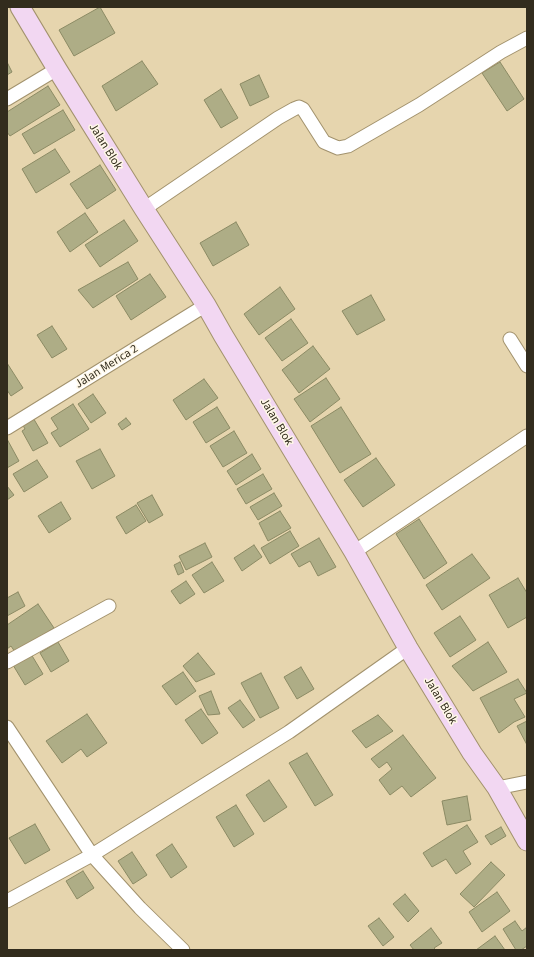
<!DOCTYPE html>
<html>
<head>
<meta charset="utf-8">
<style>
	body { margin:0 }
	#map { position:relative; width:534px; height:957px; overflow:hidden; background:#e6d5ae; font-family:"Source Sans 3",sans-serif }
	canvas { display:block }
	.frame { position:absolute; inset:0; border:8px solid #322c1d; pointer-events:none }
</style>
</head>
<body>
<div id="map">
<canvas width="534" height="957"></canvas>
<div class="frame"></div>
</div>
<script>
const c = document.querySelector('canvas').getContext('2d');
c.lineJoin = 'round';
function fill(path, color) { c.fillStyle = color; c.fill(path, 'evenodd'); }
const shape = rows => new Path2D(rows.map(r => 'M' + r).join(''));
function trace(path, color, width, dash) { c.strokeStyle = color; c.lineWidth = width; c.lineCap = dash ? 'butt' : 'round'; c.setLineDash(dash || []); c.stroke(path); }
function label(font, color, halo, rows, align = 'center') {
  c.font = font + ' "Source Sans 3",sans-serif'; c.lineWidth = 3; c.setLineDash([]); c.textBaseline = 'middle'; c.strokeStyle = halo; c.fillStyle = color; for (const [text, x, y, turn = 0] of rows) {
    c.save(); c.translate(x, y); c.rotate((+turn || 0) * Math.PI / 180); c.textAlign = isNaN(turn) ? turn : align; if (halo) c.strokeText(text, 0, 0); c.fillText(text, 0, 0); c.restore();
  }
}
const building = shape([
	[100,7,115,33,74,56,59,30,100,7],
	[142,61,158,84,116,111,102,86,142,61],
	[7,62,12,72,7,75,7,62],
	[500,62,524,99,507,111,482,73,500,62],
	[259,75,269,97,250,106,240,84,259,75],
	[48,86,60,105,10,136,7,132,7,112,48,86],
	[221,89,238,118,221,128,204,100,221,89],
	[63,110,75,130,34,154,22,134,63,110],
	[55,149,70,172,36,193,22,169,55,149],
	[100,165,116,190,87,209,70,184,100,165],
	[85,213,98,232,70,252,57,232,85,213],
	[124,220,138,241,100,267,85,245,124,220],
	[236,222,249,245,213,266,200,243,236,222],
	[128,262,138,279,93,308,78,290,128,262],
	[150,274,166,297,131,320,116,296,150,274],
	[280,287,295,309,259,335,244,314,280,287],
	[371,295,385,320,357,335,342,311,371,295],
	[291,319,308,343,282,361,265,338,291,319],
	[52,326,67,349,52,358,37,335,52,326],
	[313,346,330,369,299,393,282,370,313,346],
	[7,363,23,388,11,396,7,390,7,363],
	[326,378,340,399,310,422,294,399,326,378],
	[204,379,218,398,186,420,173,400,204,379],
	[93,394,106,413,91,423,78,404,93,394],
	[73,404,89,429,60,447,51,433,58,429,51,418,73,404],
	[217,407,230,428,206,443,193,422,217,407],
	[341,407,371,454,340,473,311,426,341,407],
	[32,416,48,443,33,451,22,431,25,429,21,422,32,416],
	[126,418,131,424,122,430,118,424,126,418],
	[234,431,247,453,223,467,210,446,234,431],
	[7,439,19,461,7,468,7,439],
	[100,449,115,476,92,489,76,461,100,449],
	[252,454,261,469,236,485,227,471,252,454],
	[376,458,395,485,363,507,344,480,376,458],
	[37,460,48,477,24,492,13,474,37,460],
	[263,474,272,489,246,504,237,489,263,474],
	[7,486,14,495,7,500,7,486],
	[274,493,282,506,258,520,250,507,274,493],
	[152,495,163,515,149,523,137,503,152,495],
	[61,502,71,519,49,533,38,516,61,502],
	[136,505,146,521,126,534,116,517,136,505],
	[280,511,291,528,268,541,259,523,280,511],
	[419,519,447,563,424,579,396,534,419,519],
	[290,531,299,546,270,564,261,548,290,531],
	[319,538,336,567,318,576,310,561,299,567,291,554,319,538],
	[205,543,212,557,186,570,179,556,205,543],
	[254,545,262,557,242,571,234,558,254,545],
	[472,554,490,578,442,610,426,585,472,554],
	[180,562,184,572,178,575,174,565,180,562],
	[212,562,224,581,204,593,192,575,212,562],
	[518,578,527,593,527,617,508,628,489,595,518,578],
	[186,581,195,594,180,604,171,591,186,581],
	[18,592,25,606,7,616,7,598,18,592],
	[38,604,54,628,15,652,11,646,7,649,7,625,38,604],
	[460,616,476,640,450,657,434,633,460,616],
	[58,642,69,661,51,672,40,653,58,642],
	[488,642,507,672,473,691,452,666,488,642],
	[198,653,215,674,196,682,183,666,198,653],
	[31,654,43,674,25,685,13,665,31,654],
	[301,667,314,689,297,699,284,677,301,667],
	[183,672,196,691,176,705,162,686,183,672],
	[261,673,279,708,260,718,241,683,261,673],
	[518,679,527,693,514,699,525,717,514,722,499,733,480,698,518,679],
	[211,691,220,714,208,715,199,696,211,691],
	[240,700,255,720,243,728,228,708,240,700],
	[201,709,218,733,202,744,185,720,201,709],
	[87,714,107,743,87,757,81,749,62,763,46,741,87,714],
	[378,715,393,731,366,748,352,731,378,715],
	[527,721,527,745,517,726,527,721],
	[403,735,436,778,411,797,402,786,390,795,379,780,392,769,387,762,379,768,371,759,403,735],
	[307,753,333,795,315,806,289,763,307,753],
	[269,780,287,807,264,822,246,795,269,780],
	[467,796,471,820,447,825,442,801,467,796],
	[236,805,254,834,234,847,216,817,236,805],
	[35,824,50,850,25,864,9,838,35,824],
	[467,825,478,842,463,851,471,864,456,874,446,859,432,867,423,853,467,825],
	[501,827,506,836,491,845,485,836,501,827],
	[172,844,187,867,171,878,156,855,172,844],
	[132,852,147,875,133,884,118,861,132,852],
	[491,862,505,875,474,907,460,894,491,862],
	[83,871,94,888,77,899,66,881,83,871],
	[497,892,510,911,482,932,469,912,497,892],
	[405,894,419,911,408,922,393,904,405,894],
	[379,918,394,937,383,946,368,926,379,918],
	[515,921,522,931,527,927,527,946,521,950,516,950,503,929,515,921],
	[431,928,442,943,434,948,436,950,414,950,410,945,431,928],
	[495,936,505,950,476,950,495,936]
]);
const street = shape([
	[7,99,57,69],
	[144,209,278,118,294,109,299,107,303,109,324,142,338,148,348,146,419,105,501,52,527,38],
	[510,339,527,366],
	[7,428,206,305],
	[354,552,527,436],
	[7,662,109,606],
	[7,727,92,855,140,908,183,950],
	[497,788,527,782],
	[7,901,92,855,289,732,408,648]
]);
const secondary = shape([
	[20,7,57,69,144,209,206,305,223,335,354,552,408,648,472,753,497,788,527,841]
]);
const streetNames = [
	["Jalan Blok",105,147,58],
	["Jalan Merica 2",107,367,-32],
	["Jalan Blok",276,422,59],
	["Jalan Blok",440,701,59]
];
fill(building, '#aead86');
trace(building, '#8b8a64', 1);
trace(street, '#a2926d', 15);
trace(secondary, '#a2926d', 21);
trace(street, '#fff', 13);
trace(secondary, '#f2d7f2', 19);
label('12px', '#322c1d', '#fef7e7', streetNames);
</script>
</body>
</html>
